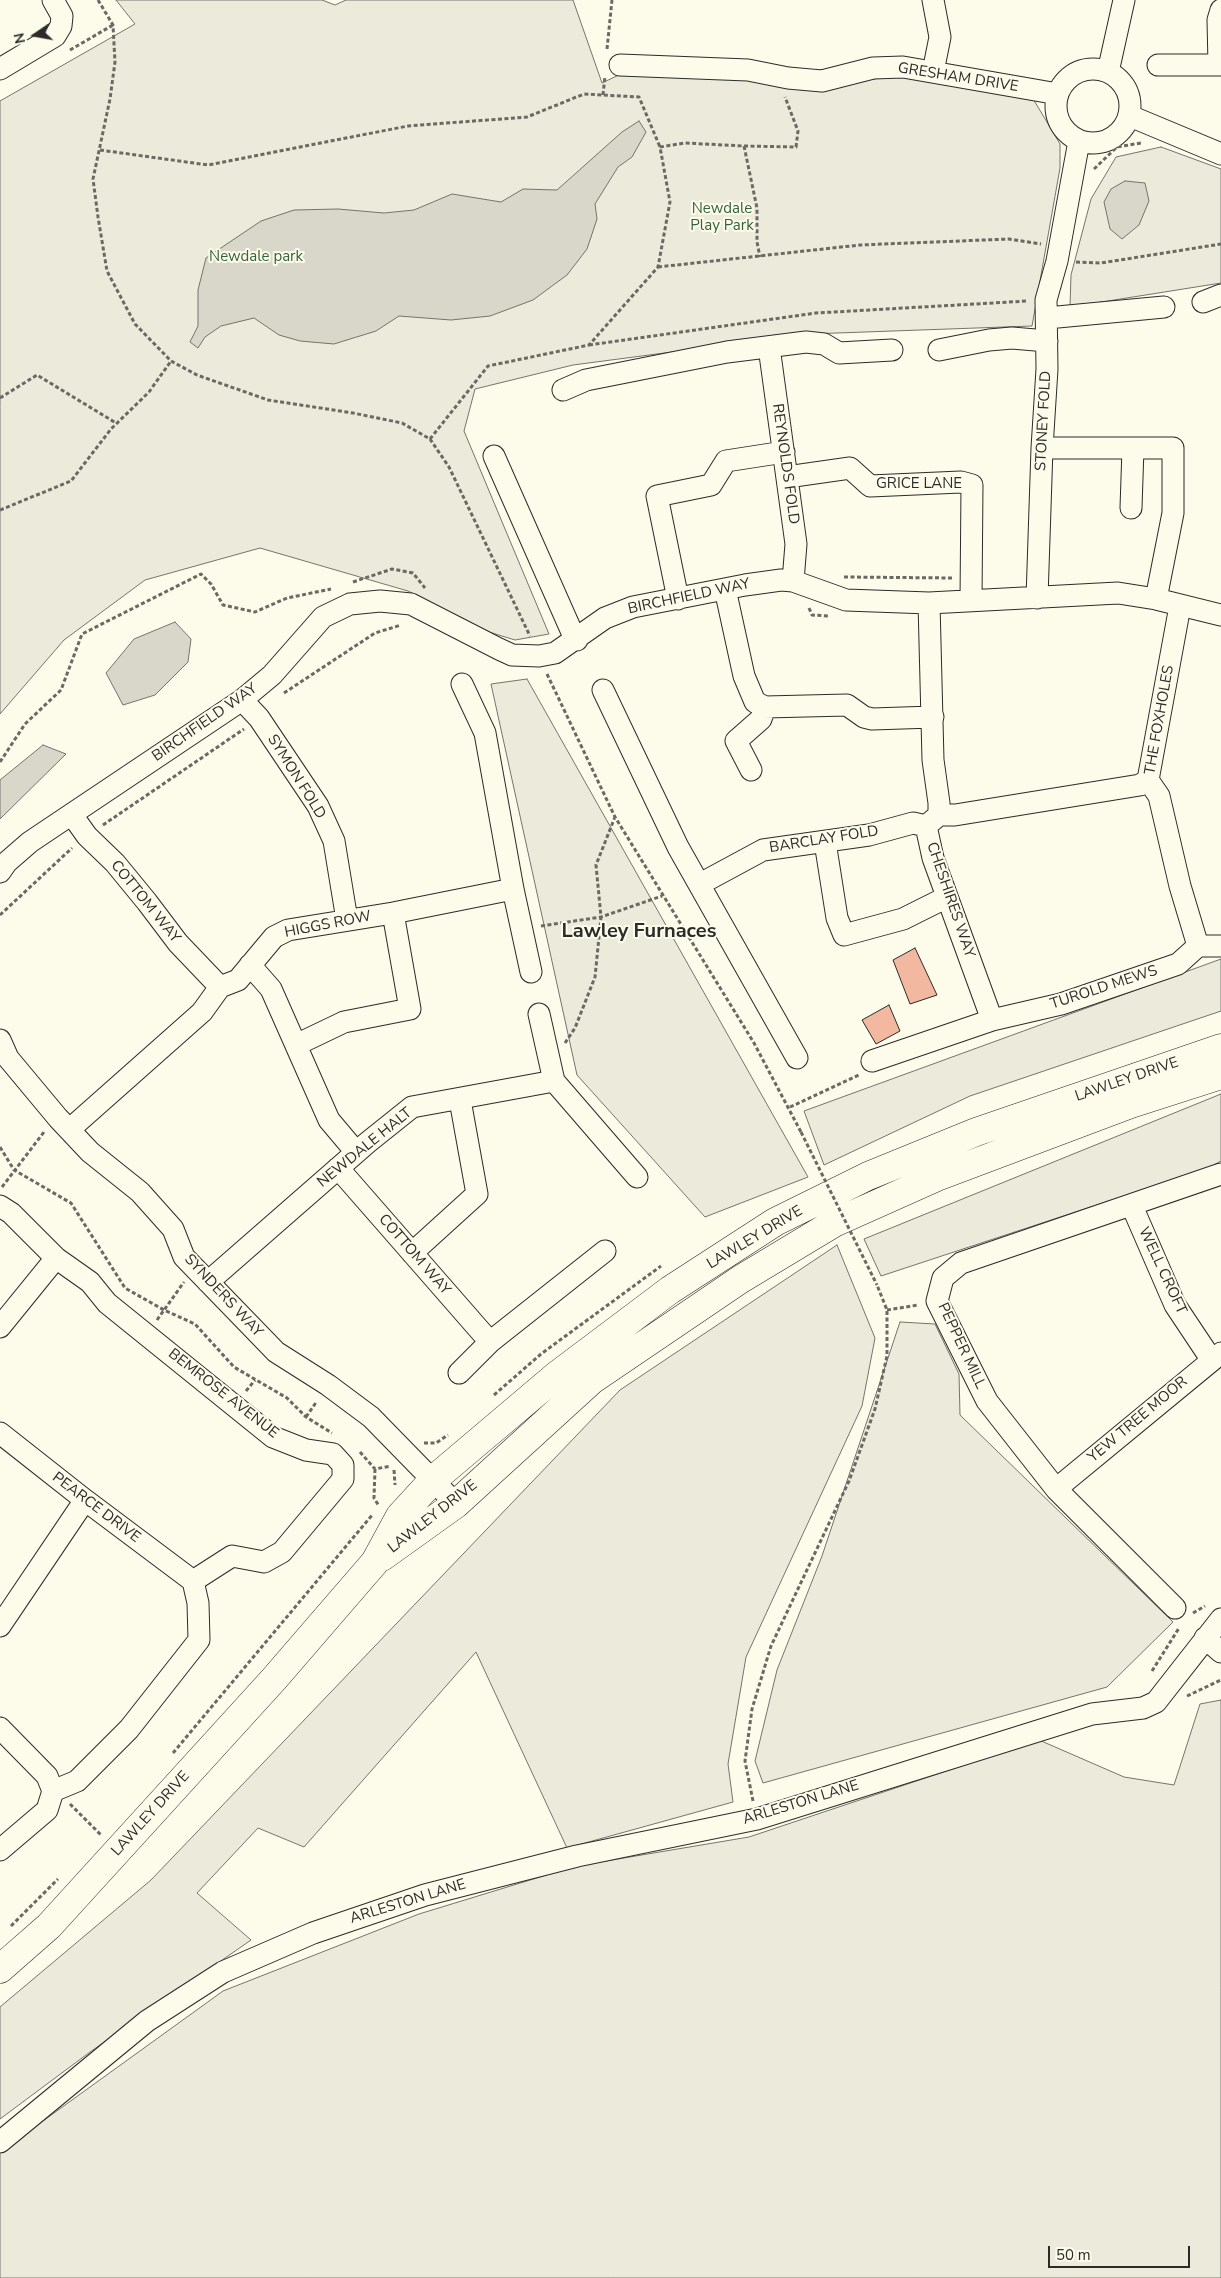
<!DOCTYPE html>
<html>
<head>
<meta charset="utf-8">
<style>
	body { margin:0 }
	#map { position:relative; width:1221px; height:2278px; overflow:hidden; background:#fdfbea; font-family:"Nunito Sans",sans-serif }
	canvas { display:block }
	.north { position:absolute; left:10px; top:10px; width:50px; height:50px; -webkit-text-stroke:4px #fdfbea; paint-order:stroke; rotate:258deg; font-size:14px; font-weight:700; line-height:20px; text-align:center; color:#2b2b2b }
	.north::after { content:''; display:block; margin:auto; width:18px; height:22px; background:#2b2b2b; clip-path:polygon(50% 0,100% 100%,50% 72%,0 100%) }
	.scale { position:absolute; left:1048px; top:2246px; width:142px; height:22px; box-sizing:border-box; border:2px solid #2b2b2b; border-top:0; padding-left:6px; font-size:15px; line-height:18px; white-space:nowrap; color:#2b2b2b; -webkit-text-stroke:4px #fdfbea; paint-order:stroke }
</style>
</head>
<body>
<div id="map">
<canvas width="1221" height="2278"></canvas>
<div class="north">N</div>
<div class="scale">50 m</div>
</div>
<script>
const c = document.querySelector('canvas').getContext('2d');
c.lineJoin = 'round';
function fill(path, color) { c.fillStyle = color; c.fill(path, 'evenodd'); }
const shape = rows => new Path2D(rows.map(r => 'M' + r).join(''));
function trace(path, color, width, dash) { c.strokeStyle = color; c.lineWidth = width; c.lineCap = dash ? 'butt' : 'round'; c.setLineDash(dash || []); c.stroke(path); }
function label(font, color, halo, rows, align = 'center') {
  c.font = font + ' "Nunito Sans",sans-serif'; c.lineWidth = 4; c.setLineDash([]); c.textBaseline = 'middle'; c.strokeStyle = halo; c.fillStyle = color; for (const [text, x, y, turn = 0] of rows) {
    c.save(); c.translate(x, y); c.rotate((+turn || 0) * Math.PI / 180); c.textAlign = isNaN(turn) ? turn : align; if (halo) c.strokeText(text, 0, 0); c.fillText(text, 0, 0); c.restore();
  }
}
const green = shape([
	[116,0,322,0,335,5,346,0,573,0,602,83,625,72,736,77,823,89,873,79,903,76,1032,97,1060,144,1060,168,1032,326,809,334,573,365,475,389,464,431,549,634,515,640,489,632,408,591,260,548,145,580,64,640,0,714,0,101,135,24,116,0],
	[1161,147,1221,169,1221,283,1070,307,1071,275,1091,199,1116,157,1161,147],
	[527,679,808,1177,705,1217,577,1075,491,684,527,679],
	[1221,959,1221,1011,970,1096,824,1165,804,1111,1221,959],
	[1221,1094,1221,1161,1206,1169,881,1276,864,1239,1221,1094],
	[837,1245,875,1338,862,1406,746,1657,728,1764,733,1802,567,1848,476,1652,304,1847,258,1828,197,1893,251,1940,90,2052,0,2119,0,2007,151,1880,620,1390,837,1245],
	[900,1322,935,1324,959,1374,960,1415,1173,1622,1107,1687,763,1783,755,1761,777,1670,822,1556,900,1322],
	[1221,1700,1221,2278,0,2278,0,2152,223,1991,419,1914,576,1866,749,1837,1039,1740,1124,1777,1174,1785,1200,1704,1221,1700]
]);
const water = shape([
	[639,121,646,132,632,157,618,167,595,204,597,219,587,249,567,275,533,300,490,316,451,320,399,316,376,331,334,344,300,341,279,335,254,318,221,326,205,337,198,348,190,342,198,326,198,290,206,258,261,221,294,210,338,209,384,213,414,210,452,194,501,202,523,189,557,190,622,132,639,121],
	[1125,181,1145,183,1149,201,1139,225,1122,239,1110,229,1104,202,1111,189,1125,181],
	[175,622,191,639,188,662,155,695,123,705,106,673,134,639,175,622],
	[43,745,66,754,0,819,0,780,43,745]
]);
const building = shape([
	[915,948,937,995,910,1004,893,960,915,948],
	[889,1005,900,1031,876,1044,862,1020,889,1005]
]);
const path = shape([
	[98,0,113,25,115,62,110,99,93,179,98,217,107,271,135,324,171,361,197,375,268,400,353,413,402,423,430,439,449,467,530,636],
	[607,49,612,0],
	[70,50,113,25],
	[603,95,605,76],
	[744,146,796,147,798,131,785,97],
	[100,150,208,165,408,126,527,117,584,94,639,97,660,147],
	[1094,169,1117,147,1141,143],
	[1076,262,1101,263,1221,244],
	[658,267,860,245,1009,239,1041,244],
	[589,345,816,313,1028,301],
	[0,398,37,375,116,423],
	[430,439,488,366,589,345,658,267,670,202,660,147,685,143,744,146,757,208,757,242,760,257],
	[0,510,71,481,111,429,149,392,171,361],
	[844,577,953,578],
	[353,582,392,569,413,573,425,588],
	[809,608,812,615,829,616],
	[547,674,615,817,754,1043,801,1132],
	[284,693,375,633,401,625],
	[0,762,25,724,61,690,82,634,201,574,211,584,223,605,255,612,287,598,331,589],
	[103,825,244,729],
	[0,915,72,848],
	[541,926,601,917,662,896],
	[565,1043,575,1028,595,977,601,917,596,865,615,817],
	[790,1107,859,1075],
	[0,1147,14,1170,71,1203,125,1288,164,1310,195,1324,234,1367,287,1398,306,1417,332,1433],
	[2,1187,44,1132],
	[887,1310,918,1305],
	[157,1320,184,1282],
	[246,1391,255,1380],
	[494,1395,541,1354,661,1266],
	[306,1417,317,1401],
	[424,1443,436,1443,448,1435],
	[360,1452,375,1469,391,1466],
	[375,1469,374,1498,379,1506],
	[394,1470,395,1485],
	[1193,1613,1205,1606],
	[1152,1671,1179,1628],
	[1187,1696,1221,1680],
	[173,1753,373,1514],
	[753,1801,745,1761,752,1709,771,1646,849,1481,875,1409,887,1356,887,1310,877,1285],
	[70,1804,101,1835],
	[11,1926,58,1879]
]);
const minor = shape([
	[620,65,748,70,788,78,822,81,873,68,903,67,1058,94],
	[1158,65,1221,65],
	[1219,65,1218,20,1221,10],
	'1056 106a37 37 0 1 1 74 0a37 37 0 1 1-74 0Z',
	[0,69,55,36,61,26,62,16,53,0],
	[933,72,940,37,933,0],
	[1108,72,1124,0],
	[1130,116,1221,154],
	[1203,302,1221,295],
	[1046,303,1047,318,1164,307],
	[769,347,796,544,793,581],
	[939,350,989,340,1012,338,1047,341],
	[563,390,586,380,727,352,806,342,824,344,839,353,892,350],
	[1042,448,1173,448,1173,513,1156,599],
	[494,456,571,630,577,640],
	[787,477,850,468,870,486,961,482,972,485,971,600],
	[1131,508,1133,448],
	[725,589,744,676,755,702,765,707,847,705,864,717,872,719,933,717],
	[1037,598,1042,448,1047,369,1046,300,1057,261,1079,141],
	[678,599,657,496,711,485,726,461,784,452],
	[929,603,933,760,939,803,939,815,926,826,933,858,992,1020],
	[1180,606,1148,780,1159,796,1180,886,1198,946],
	[462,684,485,733,513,889,531,972],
	[603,690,678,847,797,1058],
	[242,700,259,718,318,806,334,841,347,920],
	[751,770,736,741,761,719,765,707],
	[72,815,87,836,115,863,147,902,178,943,220,987],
	[939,815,955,815,1140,785,1148,780],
	[825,842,837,918,844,935,903,919,947,897],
	[0,872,7,862,30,842,242,700,272,675,323,617,350,604,380,601,411,604,499,649,512,655,539,656,555,653,605,618,633,607,745,585,781,580,793,581,846,600,929,603,1118,593,1156,599,1221,615],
	[700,884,763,850,869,835,913,823,926,826],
	[250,965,271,989,329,1120,356,1152],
	[539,1014,554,1081],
	[0,1040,8,1058,58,1118,90,1152,140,1192,173,1229,184,1257,276,1352,328,1385,371,1417,456,1504],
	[298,1044,344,1022,410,1009,393,913],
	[872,1061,992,1020,1061,1004,1178,964,1198,946,1221,946],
	[70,1129,202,1012,220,987,238,980,274,937,288,930,393,913,513,889],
	[338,1168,490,1342],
	[0,1206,11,1213,56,1258,90,1282,107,1303,273,1437,306,1450,333,1454,343,1465,343,1479,282,1552,264,1562,232,1556,193,1581],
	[1132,1206,1175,1305,1211,1359],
	[412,1253,477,1194,460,1100],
	[208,1282,367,1143,412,1107,554,1081,637,1177],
	[0,1327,56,1258],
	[459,1373,490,1342,605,1251],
	[0,1433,85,1500,193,1581],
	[1056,1489,1221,1353],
	[1175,1608,1056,1489,987,1401,937,1301,943,1278,961,1263,1221,1174],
	[0,1626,85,1500],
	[1205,1638,1221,1652],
	[0,1728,47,1776,53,1791],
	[53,1791,77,1781,129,1729,199,1640,198,1603,193,1581],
	[0,1850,47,1810,53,1791],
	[0,2142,147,2021,223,1972,313,1933,425,1895,577,1856,757,1819,1092,1714,1143,1708,1156,1702,1221,1619]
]);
const major = shape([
	[382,1557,456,1504,592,1380,741,1279,834,1223,937,1177,1131,1104,1221,1075],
	[0,1969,49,1926,274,1679,375,1562,400,1516,433,1480,557,1375,670,1290,775,1222,868,1176,976,1132,1221,1048]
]);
const pathBridge = shape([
	[801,1132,877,1285]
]);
const streetNames = [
	["GRESHAM DRIVE",958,78,9],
	["STONEY FOLD",1044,421,-87],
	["REYNOLDS FOLD",785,464,82],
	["GRICE LANE",919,484],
	["BIRCHFIELD WAY",689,597,-12],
	["THE FOXHOLES",1160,720,-80],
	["BIRCHFIELD WAY",205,723,-35],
	["SYMON FOLD",296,777,58],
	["BARCLAY FOLD",824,840,-9],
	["CHESHIRES WAY",950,900,71],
	["COTTOM WAY",145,902,51],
	["HIGGS ROW",328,925,-11],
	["TUROLD MEWS",1104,988,-18],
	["LAWLEY DRIVE",1127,1080,-19],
	["NEWDALE HALT",365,1148,-39],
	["LAWLEY DRIVE",755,1238,-31],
	["COTTOM WAY",414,1255,49],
	["WELL CROFT",1162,1271,65],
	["SYNDERS WAY",223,1296,47],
	["PEPPER MILL",961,1346,65],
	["BEMROSE AVENUE",223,1394,38],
	["YEW TREE MOOR",1138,1420,-40],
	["PEARCE DRIVE",96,1508,37],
	["LAWLEY DRIVE",433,1517,-38],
	["ARLESTON LANE",801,1803,-17],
	["LAWLEY DRIVE",151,1814,-48],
	["ARLESTON LANE",408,1902,-17]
];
const parkNames = [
	["Newdale",722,209],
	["Play Park",722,226],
	["Newdale park",256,257]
];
const districtNames = [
	["Lawley Furnaces",639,932]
];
fill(green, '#ecebdb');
trace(green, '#74746e', 1);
fill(water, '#d8d7c9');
trace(water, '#74746e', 1);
fill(building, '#f2b8a0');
trace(building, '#2b2b2b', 1);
trace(minor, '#2b2b2b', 23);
trace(major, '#2b2b2b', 29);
trace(path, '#6a6964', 3, [4, 2.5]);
trace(minor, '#fdfbea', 21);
trace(major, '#fdfbea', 28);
trace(pathBridge, '#6a6964', 3, [4, 2.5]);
label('15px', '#2b2b2b', '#fdfbea', streetNames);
label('15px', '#34623c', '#fdfbea', parkNames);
label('bold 20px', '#2b2b2b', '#fdfbea', districtNames);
</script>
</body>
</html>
